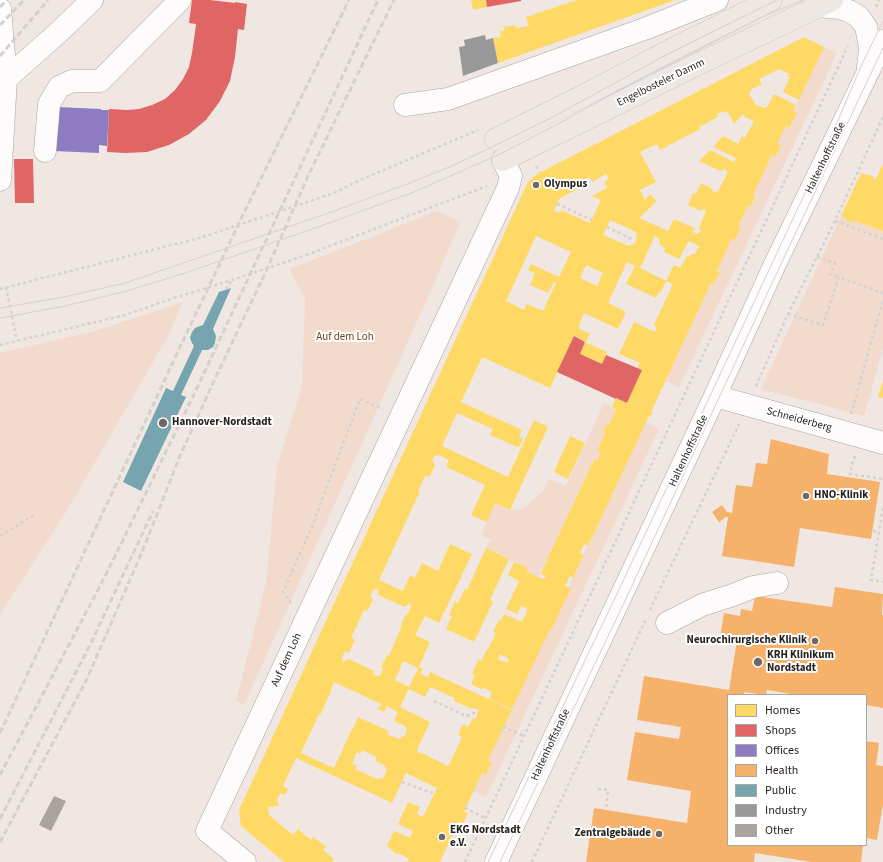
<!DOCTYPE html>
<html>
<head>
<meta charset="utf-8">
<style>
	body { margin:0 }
	#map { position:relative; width:883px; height:862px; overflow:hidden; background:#f0e7e2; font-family:"Source Sans 3",sans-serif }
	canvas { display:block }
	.legend { position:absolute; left:727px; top:694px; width:140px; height:152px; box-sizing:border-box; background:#fff; border:1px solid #a9a7a6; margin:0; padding:5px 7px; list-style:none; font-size:12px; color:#292320 }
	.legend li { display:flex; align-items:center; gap:8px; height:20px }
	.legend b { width:20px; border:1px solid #a9a7a6 }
</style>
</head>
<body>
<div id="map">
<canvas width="883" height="862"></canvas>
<ul class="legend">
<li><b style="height:11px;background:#ffd966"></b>Homes</li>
<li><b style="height:11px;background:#e06666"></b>Shops</li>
<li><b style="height:11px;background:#8e7cc3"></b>Offices</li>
<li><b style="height:11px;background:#f6b26b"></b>Health</li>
<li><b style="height:11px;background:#76a5af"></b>Public</li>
<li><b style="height:11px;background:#999"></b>Industry</li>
<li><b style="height:11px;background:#aaa39f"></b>Other</li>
</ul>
</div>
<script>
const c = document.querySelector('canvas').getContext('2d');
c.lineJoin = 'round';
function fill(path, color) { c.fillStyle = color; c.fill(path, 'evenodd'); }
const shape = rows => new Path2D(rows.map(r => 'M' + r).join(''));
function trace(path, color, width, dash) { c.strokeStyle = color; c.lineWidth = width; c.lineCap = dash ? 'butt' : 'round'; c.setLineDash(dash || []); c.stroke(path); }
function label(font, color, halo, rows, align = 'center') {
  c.font = font + ' "Source Sans 3",sans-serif'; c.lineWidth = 4; c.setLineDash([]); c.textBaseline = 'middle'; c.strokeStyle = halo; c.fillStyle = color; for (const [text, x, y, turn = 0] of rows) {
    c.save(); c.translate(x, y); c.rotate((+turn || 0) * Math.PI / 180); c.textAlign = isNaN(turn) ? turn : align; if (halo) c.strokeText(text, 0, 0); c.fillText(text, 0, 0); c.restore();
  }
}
const green = shape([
	[824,47,837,53,679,387,665,381,711,283,714,284,719,274,719,272,717,271,731,240,733,238,735,239,741,229,738,227,748,206,750,207,756,196,753,195,772,155,776,156,780,145,777,144,786,126,789,128,796,113,793,111],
	[437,211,460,222,433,286,244,705,236,701,266,583,277,466,302,386,305,299,289,268,305,263],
	[841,216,846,218,846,220,854,223,855,221,883,231,883,349,864,416,761,389],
	[183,302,168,336,68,509,0,614,0,353,95,331],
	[604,403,616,409,609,425,607,424,603,432,605,433,597,449,601,452,597,461,594,460,552,549,548,557,548,558,539,577,526,571,527,568,486,548,491,540,481,535,495,503,510,510,523,509,543,491,549,479,566,486],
	[646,422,659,429,486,797,473,791,482,773,486,775,492,762,488,760]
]);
const homes = shape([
	[471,0,486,0,487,7,473,10],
	[577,0,675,0,498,63,493,38,501,37,500,31,505,30,504,27,515,25,516,28,529,26,526,17],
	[804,37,824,47,799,100,783,92,790,77,788,77,789,74,779,69,759,79,762,84,752,89,749,94,755,104,764,108,768,106,774,94,796,105,793,111,797,113,789,128,786,126,777,144,781,145,776,156,772,155,753,195,756,196,750,207,748,206,738,227,741,228,735,240,733,238,731,240,717,271,719,271,719,274,714,284,711,283,651,412,653,412,650,417,649,416,588,546,584,544,580,553,584,555,578,567,573,578,570,576,565,586,571,588,553,626,551,630,550,629,512,709,489,699,492,692,484,688,481,689,471,684,475,675,472,674,478,660,481,661,487,649,488,649,496,633,493,632,499,620,501,621,504,614,522,622,528,609,521,606,517,614,506,609,519,581,508,575,514,562,528,568,526,571,542,579,546,577,541,574,548,558,548,557,552,549,594,460,597,461,601,452,597,450,605,433,603,432,607,424,609,425,616,409,612,407,616,398,627,403,642,370,637,368,640,363,619,354,634,322,655,332,657,327,654,325,673,284,666,281,674,265,680,268,687,256,690,257,691,254,695,254,699,246,689,241,679,259,664,252,665,248,659,244,660,242,658,238,655,236,640,268,666,281,661,292,660,291,656,298,626,284,635,266,627,262,608,303,626,312,618,329,584,313,578,328,590,334,586,342,574,336,550,388,482,357,461,402,522,430,519,437,523,439,519,447,515,446,490,435,493,429,457,413,442,446,508,477,534,420,548,427,510,510,495,503,487,522,471,515,485,485,446,467,449,460,438,455,434,456,432,461,434,462,435,466,429,477,425,476,418,491,420,491,379,580,403,591,410,575,415,578,422,563,438,571,450,544,472,554,439,623,425,616,415,635,430,642,419,667,423,669,420,674,428,677,430,672,512,710,488,760,492,762,486,775,482,773,464,812,468,813,463,824,459,821,440,862,408,862,409,860,408,860,408,858,398,853,397,855,387,846,394,831,410,838,413,831,398,824,408,802,420,807,417,814,423,817,437,788,406,773,392,803,296,758,283,786,288,789,285,795,280,793,277,800,279,806,268,807,269,815,293,835,298,829,311,840,313,837,326,847,323,850,334,859,332,862,284,862,241,826,239,810,528,182,537,174],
	[723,111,726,113,728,112,734,124,743,114,745,117,754,121,745,138,742,136,738,144,723,136,713,147,736,158,734,162,710,150,699,161,720,171,723,170,724,169,727,171,727,174,719,189,716,193,712,191,713,189,701,183,696,194,693,193,688,205,701,211,702,209,706,211,699,228,701,231,697,234,693,232,694,228,674,219,668,231,639,218,657,201,650,194,645,200,640,190,656,182,640,152,657,144,660,150,700,129,699,127,718,117,717,114],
	[606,174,609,179,604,182,607,188,592,196,601,200,590,223,561,210,560,213,554,211,559,199,578,189,575,184,590,177,592,182],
	[610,220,636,232,637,238,635,243,629,246,603,235],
	[536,236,571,252,559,277,531,264,528,270,535,273,530,285,548,293,554,282,556,283,543,311,527,304,524,310,506,301],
	[586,265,603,273,597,286,580,278],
	[378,589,378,595,404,607,410,603,411,607,407,615,406,614,404,618,401,625,402,625,389,656,387,655,381,667,383,668,380,676,373,675,374,671,349,659,343,662,342,658,345,651,349,653,351,648,355,640,351,638,364,610,367,611,373,600,373,599,370,597,373,590],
	[500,654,509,659,507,663,498,659],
	[403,661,418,668,409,687,395,680],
	[334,682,381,704,378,709,384,712,387,706,398,712,394,721,405,726,407,730,405,735,399,739,387,734,389,731,358,717,353,729,352,729,334,768,301,753,319,714,320,715,331,691,331,690],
	[430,687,455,698,454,701,472,709,473,708,479,710,475,719,473,718,468,727,463,724,458,735,462,737,449,765,445,766,444,764,420,752,419,754,417,750,430,722,400,707,409,689,425,697],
	[362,750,377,757,375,761,384,765,387,770,383,778,377,779,355,769,357,766,352,764,357,752,360,754],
	[883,164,883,231,855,221,854,223,846,220,846,218,841,216,861,173,867,175,867,174,874,177,874,178,876,179],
	[585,342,607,352,602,364,580,354],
	[883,381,883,398,878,397],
	[570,436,585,443,568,479,554,472],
	[486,548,509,559,490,600,493,602,474,642,446,629,452,616,449,615,455,601,458,603,465,589,467,590]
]);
const shops = shape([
	[192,0,210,0,235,3,235,2,247,4,244,30,238,29,235,57,230,81,220,101,206,120,189,134,169,145,147,152,125,153,107,152,109,109,127,110,139,109,152,105,165,99,175,90,183,79,189,67,192,53,196,25,196,24,189,23],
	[486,0,521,0,521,1,487,7],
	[14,159,33,159,34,203,15,203],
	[574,336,585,342,580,354,602,364,606,355,642,370,627,403,616,398,616,399,557,372]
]);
const offices = shape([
	[57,107,101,109,101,110,109,110,107,146,99,145,99,153,54,151]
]);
const health = shape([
	[771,439,829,454,827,474,880,482,871,539,800,528,794,567,722,556,728,517,726,517,719,522,712,512,722,505,727,512,732,513,736,485,752,487,756,463,767,464],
	[835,587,883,594,882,615,883,615,883,708,866,705,866,695,798,695,767,690,766,695,744,692,744,695,728,695,728,845,863,845,861,862,812,862,755,853,754,862,586,862,594,808,687,823,691,791,627,780,635,732,679,739,681,727,637,720,644,676,729,690,737,640,720,638,724,613,740,616,741,609,752,611,755,596,832,607],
	[866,741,879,743,876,765,883,766,883,804,877,840,866,838]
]);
const public = shape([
	[231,288,213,329,216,336,215,343,213,347,208,350,202,350,181,395,186,397,141,491,123,482,166,388,173,391,194,346,192,343,190,338,192,332,195,328,200,326,203,325,219,292]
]);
const industry = shape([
	[485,35,486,40,493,38,498,63,463,76,459,47,465,46,464,40]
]);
const building = shape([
	[54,796,66,801,51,831,39,825]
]);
const path = shape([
	[876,7,879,0],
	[536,166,539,172],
	[334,193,360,180,478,130],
	[557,204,592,220],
	[835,221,883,239],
	[607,227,632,239],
	[306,255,487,186],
	[817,257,835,263,830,274,839,277],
	[6,287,17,341],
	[0,289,203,237],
	[226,289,232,280],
	[788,314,823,325,839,277,883,293],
	[0,345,125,315,174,298],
	[756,386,788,314,835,221,883,117],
	[851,414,883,300],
	[855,456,852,464,850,474,883,479],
	[883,508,871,580,883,582],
	[873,531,879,532],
	[0,536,34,515],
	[291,603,283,592,311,529,360,399,383,409],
	[650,610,739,424],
	[434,701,466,716,474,713,477,715],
	[503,727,524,736],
	[402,782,435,794],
	[598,789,608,790,606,810],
	[465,808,485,818],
	[465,862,848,46],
	[532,862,646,619]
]);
const minor = shape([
	[819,6,839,8,849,11,859,17,866,27,869,42,870,49,868,67],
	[0,9,6,79,0,180],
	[6,79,60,31,92,0],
	[405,105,448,99,647,28,717,0],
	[45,151,49,104,59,87,72,81,100,81,180,0],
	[715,396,883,443],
	[667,623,702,605,733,595,753,587,777,583],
	[245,862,207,831,508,188,511,176,503,160],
	[496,862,715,396,775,264,883,41]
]);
const major = shape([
	[496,139,583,96,669,51,771,0],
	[503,160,694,66,832,0]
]);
const tram = shape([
	[0,308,64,297,125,283,323,215,410,183,454,165,498,144,551,118,666,55,777,0],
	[0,318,65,306,127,291,185,273,318,227,414,192,500,154,554,126,605,98,764,16,803,0],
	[488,862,615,598,710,396,827,146,862,64,883,21],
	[500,862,624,603,780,266,883,48]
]);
const rail = shape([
	[0,7,7,0],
	[0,25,24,0],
	[0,56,48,0],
	[0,733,189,328,242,217,349,0],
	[0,775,99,588,120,546,198,386,378,0],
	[0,819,91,643,153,511],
	[0,842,86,681,145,545,179,458,213,383,267,269,308,176,394,0]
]);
const pathBridge = shape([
	[203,237,334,193],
	[174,298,232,280,306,255]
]);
const markers = [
	[536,185,4,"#6f6864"],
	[163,423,5,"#6f6864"],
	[806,496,4,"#6f6864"],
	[815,641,4,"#6f6864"],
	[758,662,5,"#6f6864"],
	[659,834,4,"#6f6864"],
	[442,837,4,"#6f6864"]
];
const streetNames = [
	["Engelbosteler Damm",661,83,-26],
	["Haltenhoffstraße",826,158,-64],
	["Schneiderberg",799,420,15],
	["Haltenhoffstraße",689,451,-65],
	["Auf dem Loh",287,660,-65],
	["Haltenhoffstraße",551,745,-65]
];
const poiNames = [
	["Olympus",544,185],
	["Hannover-Nordstadt",172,423],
	["HNO-Klinik",814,496],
	["Neurochirurgische Klinik",807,641,"right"],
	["KRH Klinikum",767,656],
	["Nordstadt",767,669],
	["EKG Nordstadt",450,831],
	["e.V.",450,844],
	["Zentralgebäude",651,834,"right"]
];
const parkNames = [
	["Auf dem Loh",345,338]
];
fill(green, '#f2dbcd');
fill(homes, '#ffd966');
fill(shops, '#e06666');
fill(offices, '#8e7cc3');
fill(health, '#f6b26b');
fill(public, '#76a5af');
fill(industry, '#999');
fill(building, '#aaa39f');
trace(minor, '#aaa39f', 23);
trace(major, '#cac6c4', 23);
trace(path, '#d4d2d0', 2.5, [3, 3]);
trace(minor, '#fdfbfb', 22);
trace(major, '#eee8e4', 22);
trace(tram, '#d4d1cf', 1);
trace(rail, '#d4d1cf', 3, [6, 3]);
trace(pathBridge, '#d4d2d0', 2.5, [3, 3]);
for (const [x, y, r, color] of markers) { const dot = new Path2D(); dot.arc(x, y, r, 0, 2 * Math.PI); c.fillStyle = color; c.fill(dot); trace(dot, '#fff', 1.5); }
label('11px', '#292320', '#fff', streetNames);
label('bold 11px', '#292320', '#fff', poiNames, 'left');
label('11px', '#754115', '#fff', parkNames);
</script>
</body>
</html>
